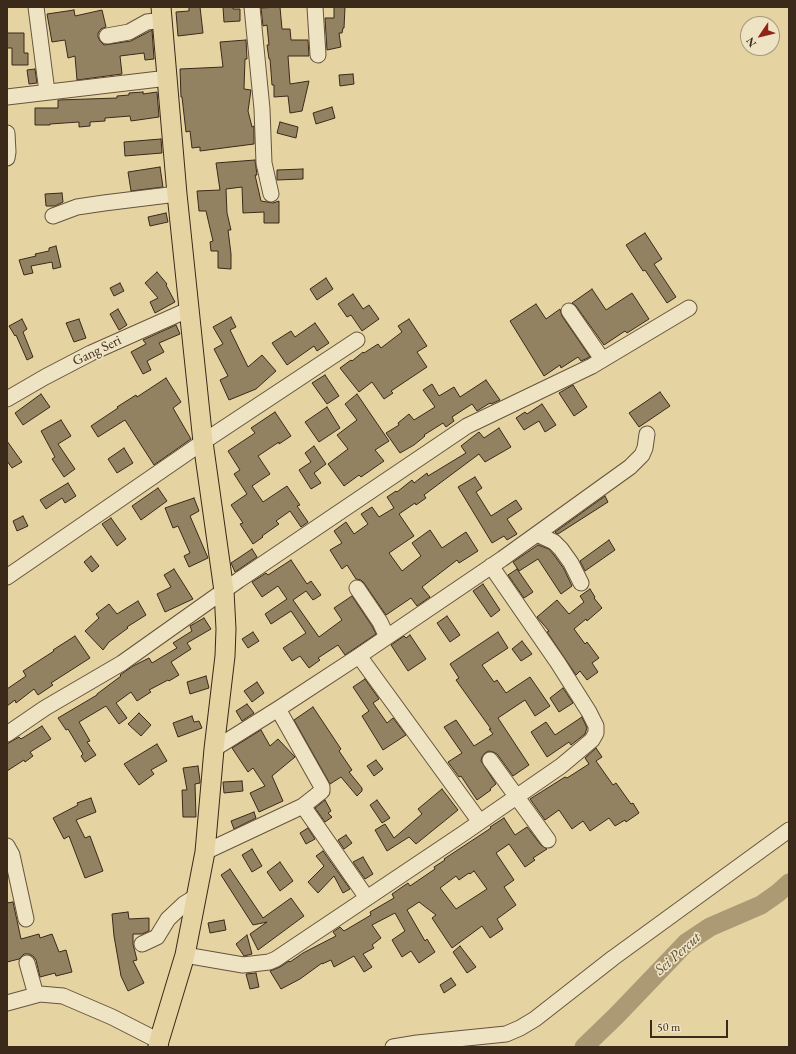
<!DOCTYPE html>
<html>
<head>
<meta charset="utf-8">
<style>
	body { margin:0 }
	#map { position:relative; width:796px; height:1054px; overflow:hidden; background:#e5d4a2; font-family:"EB Garamond",serif }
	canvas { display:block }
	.frame { position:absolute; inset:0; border:8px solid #3b291a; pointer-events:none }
	.north { position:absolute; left:740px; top:16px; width:40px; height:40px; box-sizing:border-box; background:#eee3c3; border:1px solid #a6997f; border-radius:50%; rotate:235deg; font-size:11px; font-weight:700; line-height:16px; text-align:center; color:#3b291a }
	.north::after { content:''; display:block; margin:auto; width:14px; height:18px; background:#8f2418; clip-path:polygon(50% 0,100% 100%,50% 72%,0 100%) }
	.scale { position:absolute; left:650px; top:1020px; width:78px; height:18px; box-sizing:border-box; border:2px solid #3b291a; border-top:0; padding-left:5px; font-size:12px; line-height:14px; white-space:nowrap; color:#3b291a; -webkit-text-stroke:3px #eee3c3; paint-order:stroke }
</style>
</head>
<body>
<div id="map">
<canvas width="796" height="1054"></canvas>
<div class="frame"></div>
<div class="north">N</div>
<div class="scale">50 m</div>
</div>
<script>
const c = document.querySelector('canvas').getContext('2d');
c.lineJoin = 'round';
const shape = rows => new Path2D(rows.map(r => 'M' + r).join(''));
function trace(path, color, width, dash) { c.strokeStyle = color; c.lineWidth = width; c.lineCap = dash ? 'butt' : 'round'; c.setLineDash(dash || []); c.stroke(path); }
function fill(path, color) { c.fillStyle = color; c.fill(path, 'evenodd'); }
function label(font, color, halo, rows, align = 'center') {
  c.font = font + ' "EB Garamond",serif'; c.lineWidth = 3.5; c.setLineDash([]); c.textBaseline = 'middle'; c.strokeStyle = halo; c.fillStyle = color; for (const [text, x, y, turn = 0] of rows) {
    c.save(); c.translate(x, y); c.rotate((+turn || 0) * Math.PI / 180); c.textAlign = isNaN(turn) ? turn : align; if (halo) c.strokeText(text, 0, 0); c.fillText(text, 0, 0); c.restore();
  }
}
const river = shape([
	[584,1047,617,1015,686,943,710,927,761,905,778,893,789,883]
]);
const building = shape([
	[189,7,200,7,203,33,178,36,176,12,189,11,189,7],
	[223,7,233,7,233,9,240,9,240,21,224,22,223,7],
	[280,7,282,29,290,29,291,40,308,40,309,56,288,56,290,84,309,81,302,111,290,113,288,96,274,97,274,85,272,85,270,59,269,59,267,45,269,45,267,25,263,26,261,8,280,7],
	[334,7,345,7,344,28,343,28,342,33,339,33,341,47,327,50,325,18,334,18,334,7],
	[74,10,75,16,102,10,106,27,101,29,98,33,98,37,100,41,104,45,131,41,152,30,154,59,145,60,144,53,120,56,122,74,77,80,75,56,68,58,65,40,52,42,47,14,74,10],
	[7,33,24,33,24,53,28,53,28,65,12,65,12,48,7,48,7,33],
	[246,40,247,59,245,59,244,89,251,90,248,111,252,127,254,126,254,144,200,151,200,147,192,148,190,131,186,132,182,97,181,97,180,69,223,67,220,42,246,40],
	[35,69,37,83,29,84,27,70,35,69],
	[353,74,354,84,340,86,339,75,353,74],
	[143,92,143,94,157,92,159,117,131,121,130,116,105,118,105,121,90,122,90,126,79,127,79,122,50,124,50,125,35,125,35,108,58,108,58,100,117,98,117,96,129,95,129,93,143,92],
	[332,107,335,118,316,124,313,113,332,107],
	[280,122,298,127,296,138,277,133,280,122],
	[161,139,162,153,125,156,124,142,161,139],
	[255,160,257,175,255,175,261,201,273,203,279,201,279,223,264,223,264,212,243,213,242,187,226,189,227,213,231,230,228,230,231,254,231,269,218,268,218,251,211,251,210,242,213,241,206,211,199,211,197,191,220,190,216,163,255,160],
	[160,167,163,187,131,191,128,172,160,167],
	[303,169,303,179,277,180,277,170,303,169],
	[62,193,63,202,55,206,46,206,45,194,62,193],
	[166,213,168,222,150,226,148,217,166,213],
	[645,233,662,259,654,264,676,297,667,303,645,270,643,271,626,245,645,233],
	[56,246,61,267,53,269,52,262,31,266,33,273,24,275,19,260,36,256,35,254,49,251,49,248,56,246],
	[157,272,167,284,166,285,175,302,155,313,150,302,158,298,145,283,157,272],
	[326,278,333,289,317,300,310,289,326,278],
	[120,283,124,291,114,296,110,288,120,283],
	[592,289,606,310,632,293,649,319,627,333,625,331,604,345,576,306,572,303,592,289],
	[353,294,363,309,369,305,379,319,362,331,351,315,347,317,338,304,353,294],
	[536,304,546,319,560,309,562,316,590,357,581,361,578,357,561,368,560,365,544,376,510,321,536,304],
	[118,309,127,325,119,330,110,314,118,309],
	[231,317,236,327,230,330,248,367,262,355,276,371,256,389,229,400,220,380,228,376,214,349,223,344,213,327,231,317],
	[22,319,27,329,23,332,33,357,27,360,16,335,15,336,9,326,22,319],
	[79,319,86,338,74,342,66,323,79,319],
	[409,319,427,346,417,352,427,367,391,391,393,393,384,399,372,382,359,392,340,368,351,360,352,361,363,352,364,353,378,344,381,348,402,332,398,326,409,319],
	[315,323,329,343,317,351,314,346,287,365,272,343,291,331,295,337,315,323],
	[176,325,180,334,159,343,164,352,147,361,151,370,143,374,131,352,146,344,143,340,176,325],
	[325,375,339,396,327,404,312,383,325,375],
	[166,378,181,402,173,408,191,439,154,465,125,420,98,437,91,426,118,408,117,407,136,395,137,397,166,378],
	[486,380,500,400,491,404,490,403,477,411,472,404,452,417,454,421,446,427,443,423,424,435,425,436,414,445,400,453,386,433,399,425,398,423,409,414,414,420,435,407,423,390,432,384,439,396,454,387,460,397,486,380],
	[573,385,587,407,574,416,559,393,573,385],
	[660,392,670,406,639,427,629,413,660,392],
	[41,394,50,407,23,425,15,413,41,394],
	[357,394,389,441,375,450,384,461,361,477,359,475,344,486,328,464,348,449,337,435,357,420,345,404,357,394],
	[542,404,556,425,545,432,539,421,524,430,516,418,525,412,527,414,542,404],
	[327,407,340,428,319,442,305,422,327,407],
	[275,412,291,436,279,444,279,442,258,456,270,474,252,486,263,502,287,486,300,505,297,506,308,522,301,527,290,511,276,521,279,524,262,536,263,537,253,544,240,524,243,523,231,505,247,494,234,474,240,470,228,451,255,433,251,428,275,412],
	[61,420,71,436,58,444,75,469,64,477,52,459,55,457,41,431,61,420],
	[499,428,511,447,485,462,479,454,424,495,426,498,416,505,415,503,399,514,414,536,389,553,402,571,421,556,412,543,430,530,442,548,466,532,478,551,459,563,457,560,422,587,430,597,417,606,411,598,386,615,364,583,361,580,356,579,347,565,342,569,330,550,342,543,334,531,346,522,354,534,368,524,361,514,372,507,379,517,394,508,387,497,396,491,397,492,412,480,414,483,427,473,428,476,466,453,461,446,479,432,484,438,499,428],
	[7,441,22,462,12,468,7,461,7,441],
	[314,446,326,464,314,473,321,483,311,489,299,470,311,462,305,453,314,446],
	[124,448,133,463,117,473,108,459,124,448],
	[475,477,482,488,476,492,491,516,516,500,522,509,507,519,517,534,507,540,504,536,492,543,458,487,475,477],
	[68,483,76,496,65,503,62,498,46,509,40,500,68,483],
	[158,488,167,501,141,520,132,506,158,488],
	[605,496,608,502,558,534,556,533,555,532,605,496],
	[194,498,199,511,190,516,208,558,189,567,184,556,190,553,178,526,173,528,165,508,194,498],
	[23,516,28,526,17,531,13,521,23,516],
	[111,518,126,539,117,546,102,524,111,518],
	[609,540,615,550,585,571,580,561,609,540],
	[538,545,549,549,554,555,564,569,572,586,561,594,538,559,519,571,513,562,538,545],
	[252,549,257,557,235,572,231,563,252,549],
	[91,556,99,566,92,572,84,562,91,556],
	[291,560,307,584,311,581,321,595,313,600,306,591,293,600,319,637,342,620,334,608,352,596,372,626,376,634,345,655,338,645,318,658,320,660,309,668,300,656,292,661,283,648,306,633,291,611,271,624,265,614,287,599,278,586,262,597,252,582,266,573,268,575,291,560],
	[174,569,193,599,165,612,157,594,171,587,164,575,174,569],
	[517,569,533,592,524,598,508,575,517,569],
	[483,584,500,610,491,617,473,591,483,584],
	[590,589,595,597,594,598,602,608,587,621,586,619,574,629,585,644,587,642,599,658,592,663,598,672,587,680,580,671,576,675,547,632,549,631,537,617,557,600,569,614,584,602,580,596,590,589],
	[138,601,146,615,127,627,128,628,109,642,103,650,85,631,99,618,96,614,109,604,117,614,138,601],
	[447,616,460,635,450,642,437,623,447,616],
	[204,618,211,629,187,643,191,649,171,662,179,675,169,681,168,680,149,690,151,692,137,701,131,692,116,703,127,718,119,724,106,706,79,722,90,741,87,742,96,755,85,762,81,756,83,754,68,729,66,730,58,718,97,695,97,694,121,676,120,675,133,666,149,658,152,663,177,648,173,643,192,631,190,626,204,618],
	[253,632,259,641,248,648,242,639,253,632],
	[498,632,508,648,482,665,494,682,497,680,506,693,530,677,550,706,535,716,525,700,498,718,529,765,513,776,497,754,493,752,489,751,485,753,482,757,481,761,496,784,490,789,491,790,477,800,461,776,459,777,448,762,462,753,444,727,456,720,474,746,493,734,489,729,491,729,456,680,459,678,450,664,498,632],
	[410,635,426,659,408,671,391,645,404,636,406,638,410,635],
	[75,636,90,658,51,683,53,685,38,695,34,689,16,703,15,700,7,706,7,689,26,676,23,671,54,651,53,650,75,636],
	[522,641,532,654,521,661,512,649,522,641],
	[206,676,209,688,190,694,187,682,206,676],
	[365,679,379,699,373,703,387,723,393,718,406,735,383,750,362,716,369,711,353,687,365,679],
	[257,682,264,693,252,702,244,691,257,682],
	[563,688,573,703,559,712,550,698,563,688],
	[247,704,254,713,242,721,236,711,247,704],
	[313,707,341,749,339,751,352,770,349,772,362,788,362,791,357,796,341,777,330,784,294,720,313,707],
	[139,713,151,725,141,736,128,724,139,713],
	[192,716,194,722,199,721,202,728,178,737,173,723,192,716],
	[582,717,587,728,585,734,571,745,569,742,547,757,531,732,546,722,555,735,582,717],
	[42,726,51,739,30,752,33,756,25,762,24,760,7,771,7,744,19,737,21,739,42,726],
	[261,730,270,746,278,739,295,757,272,776,283,801,259,812,250,793,265,786,253,768,248,772,232,748,261,730],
	[157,744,167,761,151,770,154,774,139,785,124,764,157,744],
	[596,748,602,757,596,761,613,785,616,783,631,804,633,803,639,813,626,822,625,820,615,826,609,818,590,831,583,821,572,829,559,810,545,820,530,799,565,777,567,778,589,764,585,758,596,748],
	[376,760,383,769,374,776,367,766,376,760],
	[198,766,200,781,200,783,195,784,196,817,183,817,182,790,187,790,183,768,198,766],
	[242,781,243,791,224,793,223,782,242,781],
	[442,789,458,810,416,844,409,837,387,851,375,830,385,824,394,838,422,814,418,809,442,789],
	[91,798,96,812,76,820,85,838,90,836,103,871,85,878,69,836,64,839,53,818,78,805,77,803,91,798],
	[325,800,331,811,328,813,332,817,325,822,315,808,325,800],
	[377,800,390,818,382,823,370,805,377,800],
	[254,812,256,818,234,829,231,821,254,812],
	[504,818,515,835,527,827,541,845,547,849,533,858,535,860,525,867,509,844,496,853,514,880,504,887,516,905,497,919,503,929,490,938,482,926,452,948,432,918,436,915,419,902,407,910,425,941,427,939,435,952,419,963,411,951,402,957,392,940,405,931,395,913,372,925,381,938,372,945,374,948,363,954,372,967,364,972,354,956,334,967,331,960,322,964,322,963,300,979,281,989,270,971,280,967,289,961,290,962,303,953,336,936,333,932,340,927,344,931,371,915,370,912,394,898,392,894,408,883,410,886,435,869,434,867,445,860,444,859,491,828,490,827,504,818],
	[474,871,487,889,456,909,440,888,456,876,459,880,469,873,470,874,474,871],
	[308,828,315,839,306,844,300,833,308,828],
	[346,835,352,843,344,849,338,840,346,835],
	[252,849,262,866,252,872,242,855,252,849],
	[323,851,350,889,343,893,334,876,318,893,308,882,324,866,316,856,323,851],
	[363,857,373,874,365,879,353,862,363,857],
	[280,862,293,881,280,891,267,872,280,862],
	[230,869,263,918,291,898,304,916,258,950,250,934,267,922,253,925,221,875,230,869],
	[13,902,21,939,39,934,40,938,52,934,59,952,66,950,72,972,56,976,55,973,40,977,36,960,33,956,29,954,24,954,19,959,7,962,7,903,13,902],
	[128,912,129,919,149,918,149,931,142,934,133,934,133,944,137,960,133,961,144,983,128,991,121,976,114,936,112,914,128,912],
	[224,920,226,930,210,933,208,923,224,920],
	[247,935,252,954,244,956,236,944,247,935],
	[460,946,476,967,467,973,453,952,460,946],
	[256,973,259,987,250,989,246,974,256,973],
	[451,978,456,985,444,993,440,985,451,978]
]);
const minor = shape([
	[36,7,47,92],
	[252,7,262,109,264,163,271,194],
	[315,7,318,55],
	[107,36,129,32,147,22,163,20],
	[7,97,168,78],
	[7,133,8,152,7,158],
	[53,216,77,207,104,203,177,194],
	[569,311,602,359],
	[7,399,45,377,91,353,190,309],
	[537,534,554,542,561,549,571,563,581,583],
	[7,577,203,442,357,340],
	[357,588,380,622,387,637],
	[359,656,480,822],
	[7,734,45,708,122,663,239,580,467,426,592,366,689,308],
	[214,749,278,709,359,656,502,559,630,467,642,455,645,448,647,434],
	[490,760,548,840],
	[303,806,367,898],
	[7,846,12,855,26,919],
	[205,852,303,806,322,791,322,787,278,709],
	[142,944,157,937,168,919,184,904,197,896],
	[185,955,243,965,269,962,276,959,464,833,561,766,592,740,596,733,596,726,589,712,558,663,491,566],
	[27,963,36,995],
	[7,1003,40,994,63,996,112,1017,159,1041],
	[393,1047,417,1043,506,1034,520,1028,535,1019,613,958,789,830]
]);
const major = shape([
	[158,1047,159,1041,185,955,205,852,214,749,225,656,226,629,224,591,203,442,177,194,161,7]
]);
const streetNames = [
	["Gang Seri",97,351,-26]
];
const waterNames = [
	["Sei Percut",678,954,-42]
];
trace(river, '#ab9a74', 19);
fill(building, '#938261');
trace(building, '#3b291a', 1);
trace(minor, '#66543c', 17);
trace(major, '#3b291a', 21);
trace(minor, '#eee3c3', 15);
trace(major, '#e5d4a2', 19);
label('14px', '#3b291a', '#eee3c3', streetNames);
label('italic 15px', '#5d4b35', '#eee3c3', waterNames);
</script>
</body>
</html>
